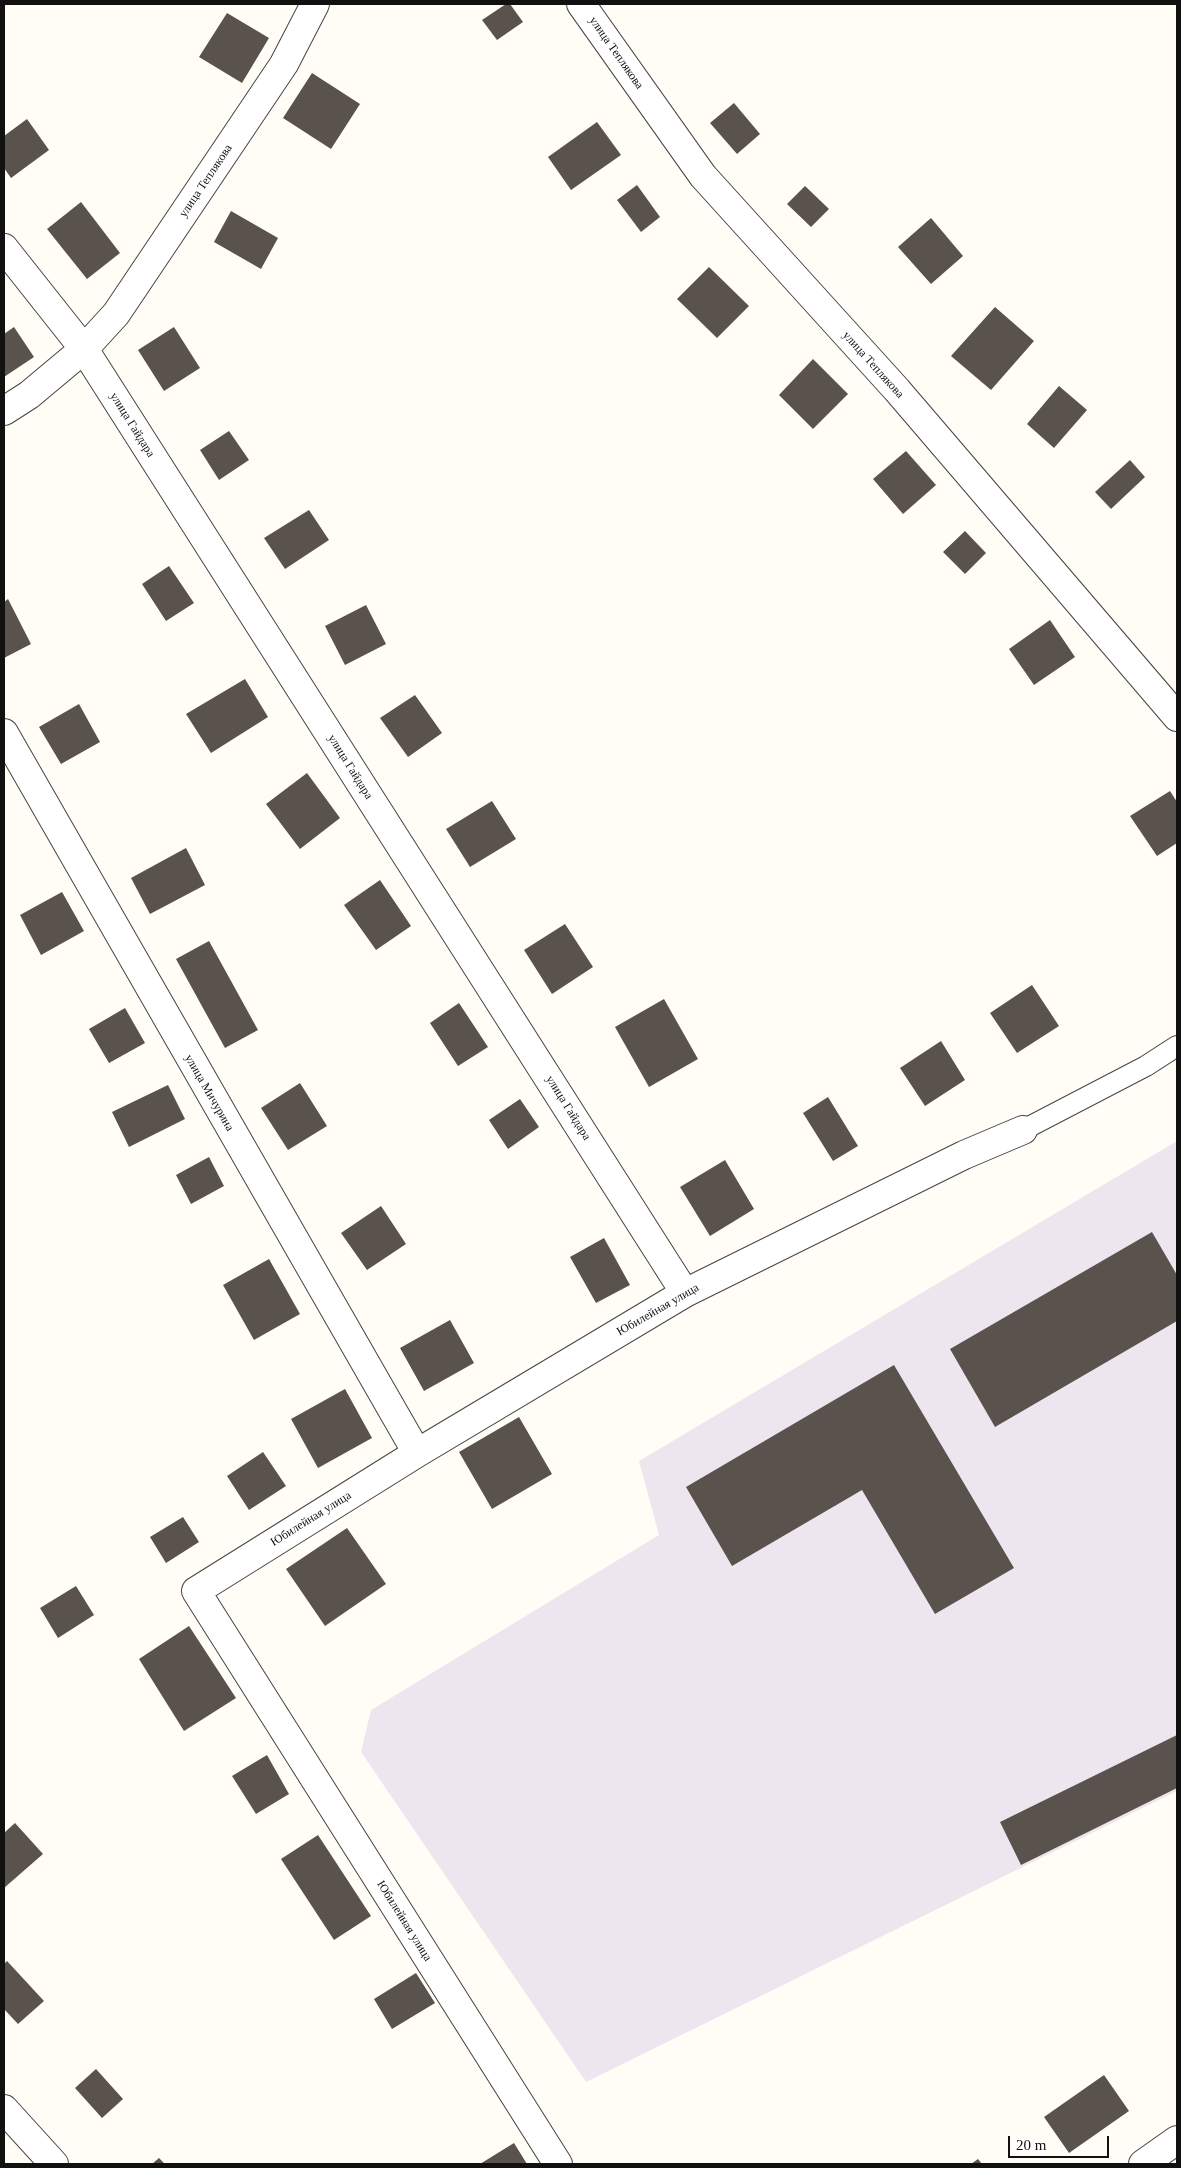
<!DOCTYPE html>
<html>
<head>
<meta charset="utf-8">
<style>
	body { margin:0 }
	#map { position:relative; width:1181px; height:2168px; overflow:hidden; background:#fffdf5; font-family:"Times New Roman",serif }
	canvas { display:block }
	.frame { position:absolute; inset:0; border:5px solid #111; pointer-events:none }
	.scale { position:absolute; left:1008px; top:2136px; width:101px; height:22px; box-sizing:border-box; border:2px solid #111; border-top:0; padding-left:6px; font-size:15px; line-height:18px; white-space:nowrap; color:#111; -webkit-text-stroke:4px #fff; paint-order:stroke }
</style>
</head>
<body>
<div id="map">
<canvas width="1181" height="2168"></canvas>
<div class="frame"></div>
<div class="scale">20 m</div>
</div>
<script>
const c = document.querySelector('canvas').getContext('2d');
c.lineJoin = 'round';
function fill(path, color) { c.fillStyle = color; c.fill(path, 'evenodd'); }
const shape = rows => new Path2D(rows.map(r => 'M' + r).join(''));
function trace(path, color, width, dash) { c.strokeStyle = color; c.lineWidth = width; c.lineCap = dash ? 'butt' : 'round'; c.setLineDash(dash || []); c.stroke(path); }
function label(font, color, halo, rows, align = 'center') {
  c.font = font + ' "Times New Roman",serif'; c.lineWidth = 5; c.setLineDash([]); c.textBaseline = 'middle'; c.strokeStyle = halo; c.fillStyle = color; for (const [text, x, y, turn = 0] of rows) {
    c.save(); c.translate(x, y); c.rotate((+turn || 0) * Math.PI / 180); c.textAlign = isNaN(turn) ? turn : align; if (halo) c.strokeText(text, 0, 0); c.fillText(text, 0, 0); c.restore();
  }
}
const industrial = shape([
	[1177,1141,1177,1791,586,2082,361,1752,371,1710,659,1535,639,1461]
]);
const building = shape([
	[506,4,510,4,523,22,497,40,482,20],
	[227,13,269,38,242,83,199,57],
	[312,73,360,104,331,149,283,118],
	[734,103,760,134,737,154,710,123],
	[27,119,49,150,11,178,4,168,4,136],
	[597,122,621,155,571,190,548,157],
	[637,185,660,217,641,232,617,200],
	[805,186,829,209,811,227,787,204],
	[81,202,120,253,87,279,47,229],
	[231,211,278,238,261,269,214,242],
	[931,218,963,256,931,284,898,247],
	[709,267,749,306,717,338,677,299],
	[995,307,1034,341,991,390,951,356],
	[14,327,34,357,4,377,4,334],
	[174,327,200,368,164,391,138,350],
	[813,359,848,394,813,429,779,395],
	[1059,386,1087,410,1054,448,1027,424],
	[229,431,249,460,219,480,200,450],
	[906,451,936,485,903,514,873,479],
	[1130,460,1145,477,1111,509,1095,492],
	[309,510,329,540,285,569,264,538],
	[965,531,986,553,965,574,943,552],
	[169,566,194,603,166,621,142,584],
	[8,599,31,644,4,658,4,602],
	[366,605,386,644,345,665,325,626],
	[1050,620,1075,657,1034,685,1009,649],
	[245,679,268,717,211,753,186,714],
	[415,695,442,733,408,757,380,718],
	[79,704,100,742,61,764,39,727],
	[307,773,340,818,300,849,266,804],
	[1170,791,1177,802,1177,843,1157,856,1130,816],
	[492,801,516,839,470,867,446,829],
	[186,848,205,885,150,914,131,878],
	[380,880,411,926,376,950,344,905],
	[62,892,84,931,41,955,20,915],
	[565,924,593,967,552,994,524,950],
	[209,941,258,1030,225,1048,176,959],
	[1032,985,1059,1026,1017,1053,990,1013],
	[664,999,698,1059,649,1087,615,1027],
	[459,1003,488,1047,458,1066,430,1023],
	[125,1008,145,1043,109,1063,89,1029],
	[941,1041,965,1080,925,1106,900,1068],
	[300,1083,327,1126,288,1150,261,1108],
	[168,1085,185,1119,129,1147,112,1112],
	[828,1097,858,1146,833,1161,803,1113],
	[520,1099,539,1127,508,1149,489,1120],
	[209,1157,224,1186,191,1204,176,1175],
	[725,1160,754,1209,710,1236,680,1187],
	[381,1206,406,1244,367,1270,341,1233],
	[1152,1232,1177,1275,1177,1321,995,1427,950,1349],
	[604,1238,630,1285,596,1303,570,1257],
	[269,1259,300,1314,254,1340,223,1285],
	[450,1320,474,1363,424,1391,400,1348],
	[894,1365,1014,1568,935,1614,862,1490,732,1566,686,1487],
	[345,1389,372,1438,318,1468,291,1419],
	[519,1417,552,1474,492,1509,459,1452],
	[263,1452,286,1486,249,1510,227,1476],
	[183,1517,199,1542,166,1563,150,1537],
	[347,1528,386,1584,325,1626,286,1569],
	[76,1586,94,1615,58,1638,40,1608],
	[189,1626,236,1698,184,1731,139,1659],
	[1177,1735,1177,1788,1021,1865,1000,1822],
	[267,1755,289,1794,256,1814,232,1776],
	[15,1823,43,1854,4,1888,4,1833],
	[318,1835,371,1916,334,1940,281,1859],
	[7,1961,44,2001,18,2024,4,2009,4,1964],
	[416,1973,435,2003,392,2029,374,1999],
	[96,2069,123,2099,102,2118,75,2088],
	[1104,2075,1129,2111,1069,2153,1044,2117],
	[514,2143,527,2164,480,2164],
	[159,2158,165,2164,152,2164],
	[978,2159,982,2164,971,2164]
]);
const lane = shape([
	[1023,1130,1146,1066,1177,1046]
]);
const street = shape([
	[581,4,703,176,897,390,1177,717],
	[4,248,84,349,685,1293],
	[4,411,29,395,84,349,116,314,284,64,315,4],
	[4,733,417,1453],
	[4,2109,54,2164],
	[558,2164,196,1591,417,1453,685,1293,964,1155,1023,1130],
	[1143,2164,1177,2140]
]);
const streetNames = [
	["улица Теплякова",616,53,55],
	["улица Теплякова",206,181,-56],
	["улица Теплякова",873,365,48],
	["улица Гайдара",132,425,58],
	["улица Гайдара",350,767,58],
	["улица Мичурина",209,1093,60],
	["улица Гайдара",568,1108,58],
	["Юбилейная улица",658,1310,-30],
	["Юбилейная улица",311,1519,-32],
	["Юбилейная улица",404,1921,58]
];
fill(industrial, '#eee6ef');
fill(building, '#5a524d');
trace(lane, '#444', 22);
trace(street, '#444', 30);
trace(lane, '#fff', 20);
trace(street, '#fff', 28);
label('12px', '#111', '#fff', streetNames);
</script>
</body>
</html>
